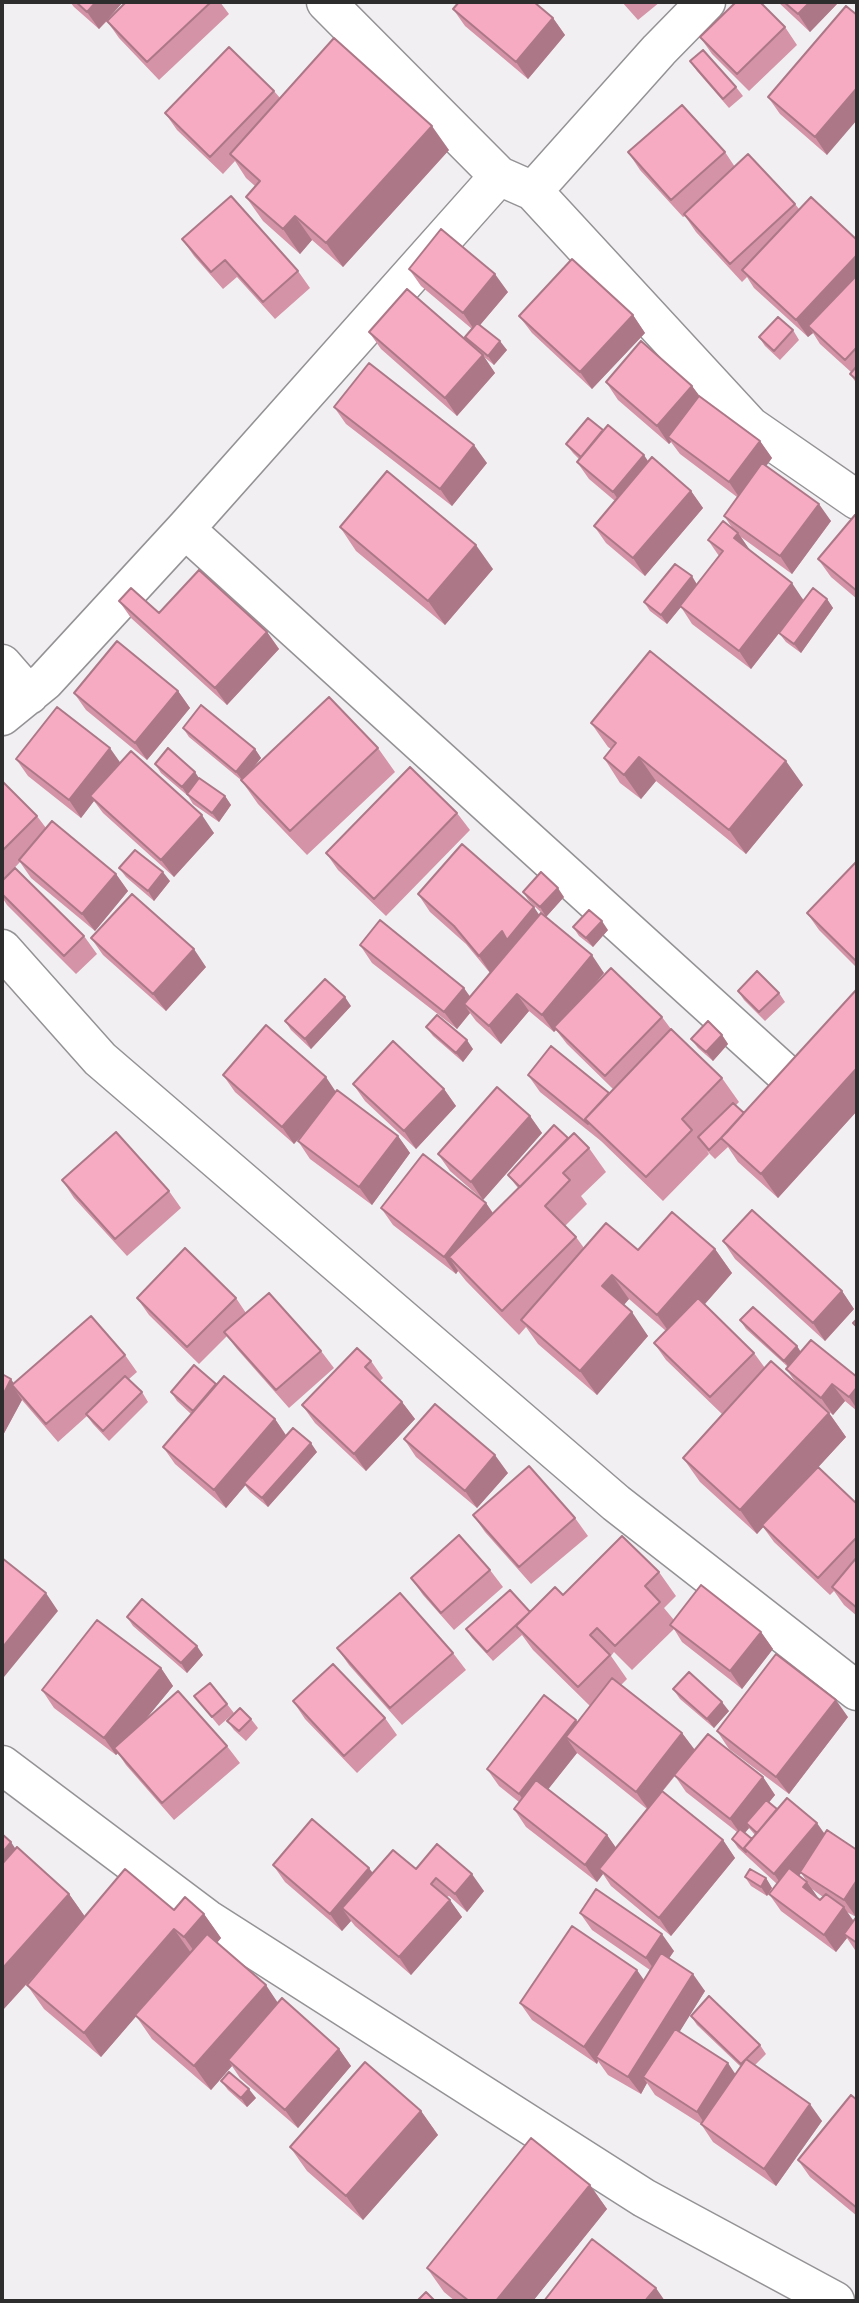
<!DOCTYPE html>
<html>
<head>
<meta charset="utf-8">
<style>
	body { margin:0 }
	#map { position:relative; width:859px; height:2303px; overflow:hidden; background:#f1eff2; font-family:"Golos Text",sans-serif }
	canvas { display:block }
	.frame { position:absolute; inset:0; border:4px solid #2e2d2e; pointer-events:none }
</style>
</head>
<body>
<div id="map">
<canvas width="859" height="2303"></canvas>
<div class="frame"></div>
</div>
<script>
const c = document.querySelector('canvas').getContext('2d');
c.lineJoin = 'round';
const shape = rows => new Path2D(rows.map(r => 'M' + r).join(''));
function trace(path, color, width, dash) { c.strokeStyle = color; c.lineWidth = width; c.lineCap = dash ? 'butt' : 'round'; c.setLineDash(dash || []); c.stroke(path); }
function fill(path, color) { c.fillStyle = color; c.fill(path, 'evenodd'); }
const street = shape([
	[326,2,499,176,533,191,750,426,857,500],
	[533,191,659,50,706,2],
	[185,529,792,1080],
	[2,664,29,695],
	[2,716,45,681,185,529,499,176],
	[2,949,100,1059,616,1503,857,1691],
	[2,1765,207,1919,644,2198,835,2301]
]);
const wall = shape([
	[70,2,123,2,107,20,126,2,220,2,229,14,159,80,119,38,107,21,99,29,74,7],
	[455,2,534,2,553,18,565,35,528,79,465,26,453,9,457,4],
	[622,2,660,2,638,20],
	[778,2,835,2,837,4,810,32],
	[846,6,827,155,780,114,768,97],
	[785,27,797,45,749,91,712,54,700,37],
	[690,61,736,87,743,96,729,108,697,71],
	[274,91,280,98,449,150,343,267,312,240,300,254,263,221,246,197,255,186,246,178,235,161,223,174,177,130,165,113],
	[628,152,725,152,735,167,795,204,799,209,857,240,857,384,850,374,851,372,820,344,813,333,808,337,754,288,747,277,742,282,696,232,685,216,683,217,640,170],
	[182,239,298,271,310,288,275,319,237,277,223,289,194,256],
	[409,269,508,292,480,325,507,350,494,365,484,357,495,373,457,416,381,349,369,332,469,343,465,337,472,329,421,286],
	[633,315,645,333,592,389,532,333,519,316],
	[793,330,799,340,780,360,765,346,759,337],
	[606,382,692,386,699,396,760,441,772,458,766,466,831,521,792,574,741,537,750,551,804,600,827,599,833,608,801,653,786,642,779,633,787,623,751,669,692,624,681,607,667,624,650,611,644,602,697,584,719,556,708,540,733,529,724,516,737,497,680,454,671,442,669,444,618,400],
	[334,407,487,463,452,506,346,424],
	[603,431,691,491,703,508,645,576,606,543,594,526,615,501,589,479,577,462,579,459,573,453,566,444],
	[857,517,857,599,831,577,818,559],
	[340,527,493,569,445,625,356,551],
	[119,601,159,613,267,632,279,649,227,705,131,618],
	[178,691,190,708,147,760,86,710,74,693],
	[591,723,803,785,746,854,656,781,641,799,620,783,604,758,611,749,608,747],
	[183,728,255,749,261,758,251,770,378,748,395,772,307,855,258,804,241,780,189,737],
	[16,759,120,763,214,833,174,877,103,813,94,801,81,818,28,776],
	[155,764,199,778,225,796,231,805,219,822,193,804,188,796,161,773],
	[2,781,37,816,46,828,116,874,128,891,95,931,31,878,20,862,2,881],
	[457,813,470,830,386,916,338,870,326,853],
	[857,861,857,968,819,930,807,913],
	[119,868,170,881,154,901,126,877],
	[2,881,84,936,97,954,76,974,7,905,2,897],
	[523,892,564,897,546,917,529,901],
	[418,894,539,914,604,973,588,992,662,1017,671,1029,722,1078,739,1102,736,1105,744,1113,857,989,857,1111,778,1198,738,1162,728,1147,715,1159,707,1151,709,1154,663,1201,601,1141,540,1092,528,1075,609,1093,613,1089,567,1044,556,1030,554,1032,529,1011,501,1044,476,1021,470,1013,457,1029,372,963,360,945,470,996,490,973,466,944,430,912],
	[573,927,608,930,593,947,579,936],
	[91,938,206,967,166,1011,103,955],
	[738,991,779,993,785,1002,765,1021,744,1000],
	[351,1006,311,1049,291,1030,285,1021],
	[426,1027,473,1049,463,1062,433,1036],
	[722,1035,728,1044,713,1061,698,1048,691,1039],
	[223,1075,336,1092,398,1136,410,1153,372,1205,310,1159,298,1141,309,1127,294,1144,235,1092],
	[353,1084,444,1089,456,1106,416,1149,365,1101],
	[530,1116,542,1133,483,1200,450,1171,438,1154],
	[568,1138,589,1148,606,1172,581,1196,587,1204,565,1226,576,1237,584,1248,638,1250,715,1249,732,1273,705,1304,754,1353,765,1368,797,1384,786,1369,788,1367,746,1329,740,1320,797,1346,801,1352,857,1377,857,1411,845,1401,833,1415,815,1400,829,1413,846,1437,818,1467,857,1504,857,1616,844,1605,834,1591,830,1595,774,1542,763,1527,757,1534,700,1482,683,1458,722,1414,666,1360,654,1343,666,1331,629,1299,623,1305,648,1336,597,1395,538,1344,526,1327,519,1335,466,1281,458,1271,456,1274,393,1225,381,1208,486,1203,493,1213,518,1188,508,1175],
	[62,1180,169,1191,181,1208,127,1256,74,1198],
	[723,1241,842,1291,854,1309,825,1341,735,1259],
	[137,1298,236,1298,246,1313,321,1351,334,1368,289,1408,237,1349,227,1336,199,1364,149,1315],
	[125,1355,137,1372,129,1379,142,1392,148,1402,109,1441,93,1424,87,1416,58,1442,22,1400,2,1437,2,1374,14,1384],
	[371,1361,383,1378,380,1381,402,1402,415,1419,366,1471,315,1423,302,1405],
	[217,1385,275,1419,286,1435,317,1452,268,1507,250,1492,245,1485,226,1508,175,1464,163,1447,191,1414,177,1401,171,1392],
	[404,1439,508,1473,477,1508,416,1457],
	[473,1515,575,1518,588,1536,531,1584,485,1532],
	[490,1570,503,1587,454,1630,423,1595,411,1578],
	[659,1572,676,1596,664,1608,674,1620,761,1632,773,1649,742,1689,682,1642,674,1629,632,1670,614,1652,611,1656,627,1679,621,1685,682,1733,694,1750,763,1777,775,1795,769,1802,777,1809,857,1850,857,1953,847,1938,836,1952,781,1911,769,1894,777,1884,738,1848,732,1839,737,1832,686,1792,675,1776,662,1792,723,1840,735,1858,671,1936,611,1886,603,1874,597,1882,526,1827,514,1809,519,1802,499,1786,487,1769,578,1722,590,1706,533,1650,522,1635,493,1661,472,1638,466,1629,529,1612,563,1595],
	[577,1753,647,1809,616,1848,607,1835,548,1789],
	[749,1828,755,1835,752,1839,745,1833],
	[801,1873,812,1889,823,1897,820,1900,819,1899,807,1882,799,1876],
	[847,1912,856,1917,854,1921],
	[127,1617,203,1655,187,1673,133,1626],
	[337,1648,453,1653,466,1670,402,1725,349,1665],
	[161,1668,173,1686,144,1721,227,1746,240,1763,174,1820,126,1765,118,1753,116,1755,54,1708,42,1690],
	[673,1689,729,1711,714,1728,680,1699],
	[194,1696,227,1704,234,1713,219,1726],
	[293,1701,385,1718,397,1735,357,1773,305,1719],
	[848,1717,789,1794,729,1749,717,1731],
	[251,1719,258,1728,246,1741,234,1730,227,1721],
	[16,1849,69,1894,85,1917,174,1910,204,1914,221,1938,217,1943,278,2003,339,2049,351,2066,298,2128,240,2078,232,2066,211,2090,152,2039,136,2016,101,2057,44,2009,27,1985,46,1963,2,2011],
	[273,1865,373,1873,416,1869,484,1891,467,1912,449,1896,447,1897,462,1917,411,1975,355,1926,351,1921,342,1931,285,1882],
	[745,1877,766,1878,772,1888,767,1896,751,1886],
	[580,1913,674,1951,669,1958,705,1991,679,2032,736,2074,741,2067,697,2025,691,2016,760,2045,766,2054,755,2065,822,2121,776,2186,713,2142,701,2124,655,2095,647,2083,641,2094,608,2075,598,2061,597,2064,532,2020,520,2003,644,1980,650,1970,592,1930],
	[221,2081,256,2098,247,2107,228,2090],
	[857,2100,857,2216,810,2177,798,2160],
	[421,2111,438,2135,363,2220,307,2171,290,2147],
	[590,2185,607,2209,533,2301,455,2301,444,2292,427,2268]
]);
const shadedWall = shape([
	[96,2,123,2,99,29,87,12],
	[810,2,835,2,837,4,810,32,798,14],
	[553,18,565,35,528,79,516,62],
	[857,88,857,120,827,155,815,137],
	[432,126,449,150,343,267,326,243],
	[295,216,312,240,300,254,283,229],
	[857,255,857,285,808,326,813,333,808,337,796,320],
	[495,274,508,292,475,331,463,313],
	[633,315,645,333,592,389,580,372],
	[500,341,507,350,494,365,488,356],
	[483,355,495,373,457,416,445,398],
	[692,386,705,403,668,437,671,442,669,444,657,426],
	[760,441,772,458,741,500,729,482],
	[474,445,487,463,452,506,440,489],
	[644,455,656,473,625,509,613,492],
	[691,491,703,508,645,576,633,558],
	[819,504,831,521,792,574,780,556],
	[738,533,750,550,746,556,734,538],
	[476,545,493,569,445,625,428,601],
	[692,576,698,586,667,624,661,615],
	[792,583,804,601,751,669,739,651],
	[827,599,833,608,801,653,794,644],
	[267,632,279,649,227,705,215,688],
	[178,691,190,708,147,760,135,743],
	[110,748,122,765,90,796,94,801,81,818,69,800],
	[255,749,261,758,243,781,236,772],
	[639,757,656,781,641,799,624,775],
	[786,761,803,785,746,854,729,830],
	[195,772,201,781,188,796,182,787],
	[225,796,231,805,219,822,212,813],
	[202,815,214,833,174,877,161,860],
	[163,872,170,881,154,901,148,891],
	[116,874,128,891,95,931,82,914],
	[558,888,564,897,546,917,540,907],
	[534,907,546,925,491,974,479,956,502,931],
	[602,921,608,930,593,947,586,938],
	[194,949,206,967,166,1011,153,994],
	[592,955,604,973,557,1029,554,1027,556,1030,554,1032,542,1015],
	[464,988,476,1005,464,1004,470,1013,457,1029,444,1012],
	[517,994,529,1011,501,1044,489,1026],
	[345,997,351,1006,311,1049,305,1039],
	[722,1035,728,1044,713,1061,706,1052],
	[467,1040,473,1049,463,1062,456,1053],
	[857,1068,857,1111,778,1198,761,1174],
	[326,1077,338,1095,294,1144,282,1127],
	[444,1089,456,1106,416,1149,404,1131],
	[530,1116,542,1133,483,1200,471,1182],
	[398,1136,410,1153,372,1205,359,1187],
	[486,1203,498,1221,449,1257,458,1271,456,1274,444,1257],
	[715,1249,732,1273,674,1339,657,1315],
	[612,1275,629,1299,619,1311,602,1286],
	[842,1291,854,1309,825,1341,813,1323],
	[632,1312,648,1336,597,1395,580,1371],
	[797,1346,803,1356,791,1370,784,1361],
	[11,1379,23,1397,12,1385,22,1400,2,1437,2,1397],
	[832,1384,845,1401,833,1415,821,1398],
	[857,1387,857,1409,849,1397],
	[402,1402,415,1419,366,1471,354,1454],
	[829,1413,846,1437,757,1534,740,1510],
	[275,1419,287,1437,226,1508,214,1490],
	[311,1443,317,1452,268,1507,262,1498],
	[495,1455,508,1473,477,1508,465,1491],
	[46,1593,58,1611,4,1677,2,1674,2,1648],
	[761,1632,773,1649,742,1689,730,1671],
	[197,1646,203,1655,187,1673,181,1663],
	[161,1668,173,1686,118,1753,114,1748,118,1753,116,1755,104,1738],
	[836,1700,848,1717,789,1794,776,1777],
	[722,1702,729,1711,714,1728,707,1719],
	[576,1720,589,1738,566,1737,577,1753,531,1811,519,1794],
	[682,1733,695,1750,648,1809,636,1792],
	[763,1777,775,1795,750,1826,746,1823,749,1828,742,1836,730,1819],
	[817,1823,829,1840,786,1891,774,1874],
	[607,1835,619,1852,599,1869,603,1874,597,1882,585,1865],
	[723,1840,735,1858,671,1936,659,1918],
	[11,1842,23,1860,2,1884,2,1853],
	[369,1868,382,1885,342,1908,351,1921,342,1931,330,1914],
	[472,1874,484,1891,467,1912,455,1894],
	[766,1878,772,1888,767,1896,761,1887],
	[857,1880,857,1916,856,1917,844,1900],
	[807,1882,819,1899,803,1887],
	[69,1894,86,1918,2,2011,2,1969],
	[450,1900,462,1917,411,1975,399,1957],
	[844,1907,856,1925,844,1934,847,1938,836,1952,824,1935],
	[204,1914,221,1938,201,1961,184,1937],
	[174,1929,191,1953,101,2057,84,2033],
	[662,1934,674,1951,658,1975,646,1958],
	[637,1970,649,1987,596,2057,598,2061,597,2064,584,2047],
	[693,1974,705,1991,649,2081,643,2077,647,2083,641,2094,628,2077],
	[266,1985,282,2009,228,2060,232,2066,211,2090,194,2066],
	[339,2049,351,2066,298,2128,285,2110],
	[728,2063,740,2081,709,2130,697,2112],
	[249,2089,256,2098,247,2107,241,2098],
	[810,2104,822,2121,776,2186,764,2169],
	[421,2111,438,2135,363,2220,346,2196],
	[590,2185,607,2209,533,2301,496,2301],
	[656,2288,665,2301,645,2301]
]);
const building = shape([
	[76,2,96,2,87,12,76,2],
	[126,2,211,2,147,62,107,21,126,2],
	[459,2,534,2,553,18,516,62,453,9,459,2],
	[736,2,760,2,785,27,737,74,700,37,736,2],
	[784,2,810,2,798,14,784,2],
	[846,6,857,15,857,88,815,137,768,97,846,6],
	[334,38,432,126,326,243,295,216,283,229,246,197,260,181,230,154,334,38],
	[229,47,274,91,210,157,165,113,229,47],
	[703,50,736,87,723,99,690,61,703,50],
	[682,105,725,152,671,200,628,152,682,105],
	[748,154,795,204,730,264,684,214,748,154],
	[231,196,298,271,263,302,225,260,211,272,182,239,231,196],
	[811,197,857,240,857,255,796,320,742,270,811,197],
	[441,229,495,274,463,313,409,269,441,229],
	[572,259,633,315,580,372,519,316,572,259],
	[857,275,857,347,845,360,808,326,857,275],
	[407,289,483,355,445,398,369,332,407,289],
	[778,317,793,330,774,351,759,337,778,317],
	[477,323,500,341,488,356,465,337,477,323],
	[641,341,692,386,657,426,606,382,641,341],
	[369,363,474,445,440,489,334,407,369,363],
	[857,366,857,380,850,374,857,366],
	[699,396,760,441,729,482,668,437,699,396],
	[588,418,603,430,581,457,566,444,588,418],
	[608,425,644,455,613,492,577,462,608,425],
	[652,457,691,491,633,558,594,526,652,457],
	[762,463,819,504,780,556,724,516,762,463],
	[387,471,476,545,428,601,340,527,387,471],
	[855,515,857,517,857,591,818,559,855,515],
	[723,521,738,533,734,538,792,583,739,651,680,606,723,551,708,540,723,521],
	[675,564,692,576,661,615,644,602,675,564],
	[199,570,267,632,215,688,119,601,131,588,159,613,199,570],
	[813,588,827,599,794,644,779,633,813,588],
	[117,641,178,691,135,743,74,693,117,641],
	[650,651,786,761,729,830,639,757,624,775,604,758,616,743,591,723,650,651],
	[329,697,378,748,290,831,241,780,329,697],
	[201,705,255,749,236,772,183,728,201,705],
	[57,707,110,748,69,800,16,759,57,707],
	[168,748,195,772,182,787,155,764,168,748],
	[131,751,202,815,161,860,90,796,131,751],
	[410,767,457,813,374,899,326,853,410,767],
	[199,778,225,796,212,813,187,794,199,778],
	[2,781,37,816,2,851,2,781],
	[52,821,116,874,82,914,19,860,52,821],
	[462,844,534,907,507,940,502,931,479,956,454,926,418,894,462,844],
	[135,850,163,872,148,891,119,868,135,850],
	[857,861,857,962,807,913,857,861],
	[15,868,84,936,64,956,2,894,2,881,15,868],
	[541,872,558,888,540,907,523,892,541,872],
	[132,894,194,949,153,994,91,938,132,894],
	[589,910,602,921,586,938,573,927,589,910],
	[541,913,592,955,542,1015,517,994,489,1026,464,1004,541,913],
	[380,920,464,988,444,1012,360,945,380,920],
	[611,968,662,1017,605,1076,554,1027,611,968],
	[757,971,779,993,759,1012,738,991,757,971],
	[325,979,345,997,305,1039,285,1021,325,979],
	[857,989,857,1068,761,1174,721,1138,857,989],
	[437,1015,467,1040,456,1053,426,1027,437,1015],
	[708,1021,722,1035,706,1052,691,1039,708,1021],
	[266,1025,326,1077,282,1127,223,1075,266,1025],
	[671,1029,722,1078,682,1119,692,1130,646,1177,585,1119,671,1029],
	[393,1041,444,1089,404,1131,353,1084,393,1041],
	[551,1046,609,1093,585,1119,588,1124,528,1075,551,1046],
	[497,1087,530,1116,471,1182,438,1154,497,1087],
	[337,1090,398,1136,359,1187,298,1141,337,1090],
	[733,1103,744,1113,727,1132,709,1150,698,1137,733,1103],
	[554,1125,568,1138,520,1187,508,1175,554,1125],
	[116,1132,169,1191,115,1239,62,1180,116,1132],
	[574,1133,589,1148,563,1173,570,1180,545,1206,576,1237,502,1311,449,1257,574,1133],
	[423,1154,486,1203,444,1257,381,1208,423,1154],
	[752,1210,842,1291,813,1323,723,1241,752,1210],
	[672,1212,715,1249,657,1315,612,1275,602,1286,632,1312,580,1371,521,1320,606,1223,638,1250,672,1212],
	[185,1248,236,1298,187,1347,137,1298,185,1248],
	[269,1293,321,1351,276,1390,224,1332,269,1293],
	[698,1298,754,1353,710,1397,654,1343,698,1298],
	[753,1307,797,1346,784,1361,740,1320,753,1307],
	[91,1316,125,1355,46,1424,12,1385,91,1316],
	[857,1319,857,1327,853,1323,857,1319],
	[811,1340,857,1377,857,1387,849,1397,832,1384,821,1398,786,1369,811,1340],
	[357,1348,371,1361,365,1367,402,1402,354,1454,302,1405,357,1348],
	[771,1361,829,1413,740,1510,683,1458,771,1361],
	[194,1365,216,1384,193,1411,171,1392,194,1365],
	[2,1374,11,1379,2,1397,2,1374],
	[125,1376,142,1392,103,1431,86,1414,125,1376],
	[224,1376,275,1419,214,1490,163,1447,224,1376],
	[435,1404,495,1455,465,1491,404,1439,435,1404],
	[293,1428,311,1443,262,1498,244,1483,293,1428],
	[529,1466,575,1518,519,1567,473,1515,529,1466],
	[818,1467,857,1504,857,1537,818,1578,762,1525,818,1467],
	[459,1535,490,1570,441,1613,411,1578,459,1535],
	[622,1536,659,1572,645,1586,660,1602,615,1646,597,1628,590,1635,610,1655,578,1687,516,1626,555,1587,563,1595,622,1536],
	[857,1557,857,1608,832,1587,857,1557],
	[2,1558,46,1593,2,1648,2,1558],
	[701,1585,761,1632,730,1671,670,1625,701,1585],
	[510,1590,530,1612,487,1652,466,1629,510,1590],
	[400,1593,453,1653,390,1708,337,1648,400,1593],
	[142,1599,197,1646,181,1663,127,1617,142,1599],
	[97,1620,161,1668,104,1738,42,1690,97,1620],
	[776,1654,836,1700,776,1777,717,1731,776,1654],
	[333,1664,385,1718,344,1756,293,1701,333,1664],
	[689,1672,722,1702,707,1719,673,1689,689,1672],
	[612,1678,682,1733,636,1792,566,1737,612,1678],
	[210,1683,227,1704,212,1717,194,1696,210,1683],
	[178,1691,227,1746,162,1803,114,1748,178,1691],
	[544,1695,576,1720,519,1794,487,1769,544,1695],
	[240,1708,251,1719,239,1731,227,1721,240,1708],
	[708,1734,763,1777,730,1819,674,1775,708,1734],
	[536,1780,607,1835,585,1865,514,1809,536,1780],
	[662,1791,723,1840,659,1918,599,1869,662,1791],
	[787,1798,817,1823,774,1874,744,1848,787,1798],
	[766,1800,777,1809,757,1833,746,1823,766,1800],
	[312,1819,369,1868,330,1914,273,1865,312,1819],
	[740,1829,752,1839,744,1848,746,1852,732,1839,740,1829],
	[827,1830,857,1850,857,1880,844,1900,800,1872,827,1830],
	[2,1834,11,1842,2,1853,2,1834],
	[437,1844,472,1874,455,1894,436,1878,431,1884,450,1900,399,1957,342,1908,393,1850,416,1869,437,1844],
	[17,1847,69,1894,2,1969,2,1864,17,1847],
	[789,1868,807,1882,803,1887,820,1900,826,1894,844,1907,824,1935,769,1894,789,1868],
	[125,1869,174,1910,185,1897,204,1914,184,1937,174,1929,84,2033,27,1985,125,1869],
	[750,1869,766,1878,761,1887,745,1877,750,1869],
	[596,1889,662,1934,646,1958,580,1913,596,1889],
	[857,1916,857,1943,844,1934,857,1916],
	[572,1926,637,1970,584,2047,520,2003,572,1926],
	[207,1934,266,1985,194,2066,135,2015,207,1934],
	[661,1953,693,1974,628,2077,596,2057,661,1953],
	[709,1996,760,2045,741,2064,691,2016,709,1996],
	[282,1998,339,2049,285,2110,228,2060,282,1998],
	[675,2029,728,2063,697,2112,643,2077,675,2029],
	[746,2059,810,2104,764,2169,701,2124,746,2059],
	[365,2062,421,2111,346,2196,290,2147,365,2062],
	[229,2072,249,2089,241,2098,221,2081,229,2072],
	[851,2095,857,2100,857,2208,798,2160,851,2095],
	[531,2138,590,2185,496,2301,469,2301,427,2268,531,2138],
	[592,2239,656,2288,645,2301,544,2301,592,2239],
	[426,2292,435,2301,417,2301,426,2292]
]);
trace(street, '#949295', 41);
trace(street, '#fff', 38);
fill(wall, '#d493a7');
fill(shadedWall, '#ac7888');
fill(building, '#f6abc2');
trace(building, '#ac7888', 2);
</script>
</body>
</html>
